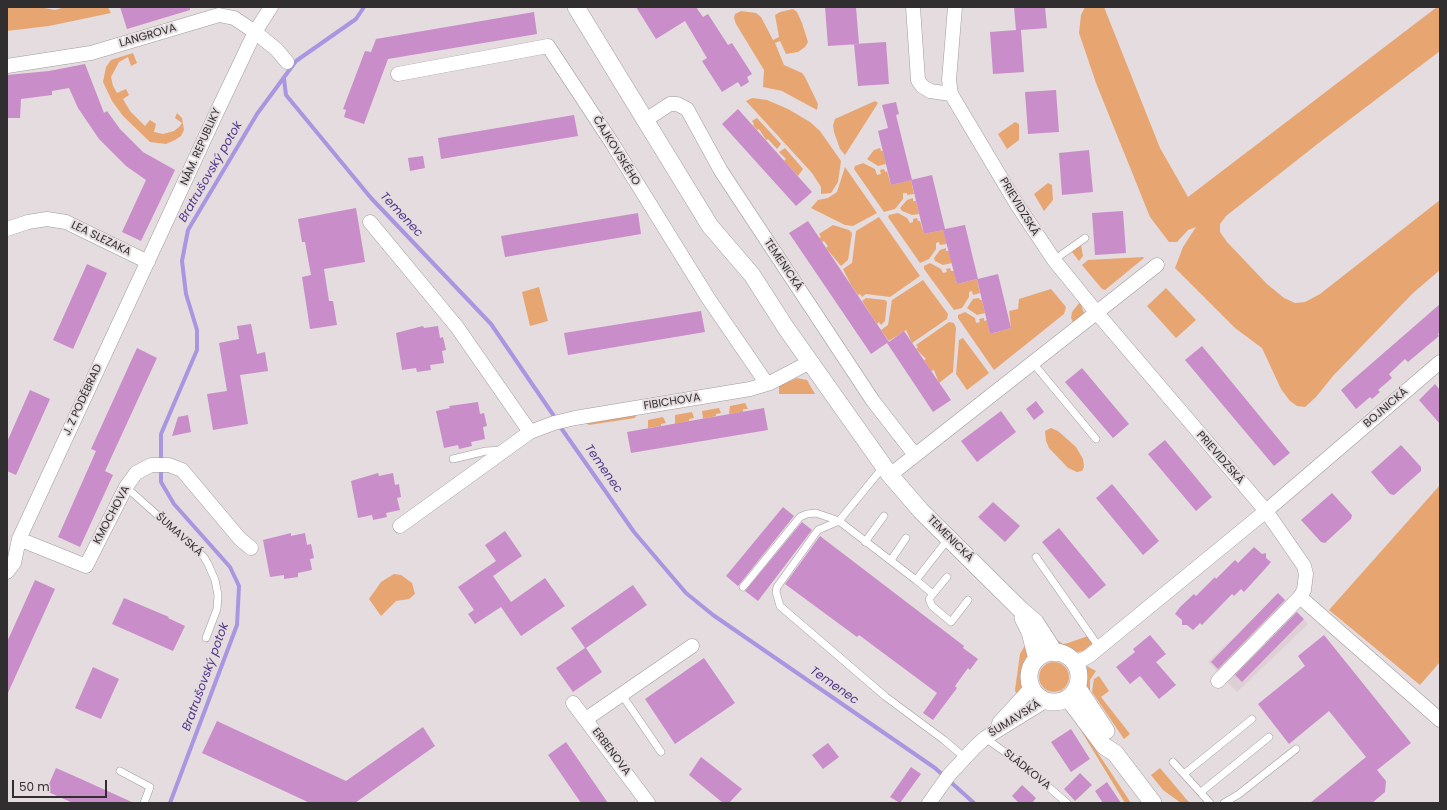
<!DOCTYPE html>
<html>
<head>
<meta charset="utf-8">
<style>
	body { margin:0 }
	#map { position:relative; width:1447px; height:810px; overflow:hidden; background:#e4dcde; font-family:Poppins,sans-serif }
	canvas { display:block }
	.frame { position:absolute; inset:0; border:8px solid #312e2f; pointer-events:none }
	.scale { position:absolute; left:12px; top:780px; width:95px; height:18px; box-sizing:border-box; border:2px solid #312e2f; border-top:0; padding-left:5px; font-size:12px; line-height:14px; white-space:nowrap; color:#312e2f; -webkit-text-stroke:3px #e4dcde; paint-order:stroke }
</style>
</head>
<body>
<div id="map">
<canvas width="1447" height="810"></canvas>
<div class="frame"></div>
<div class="scale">50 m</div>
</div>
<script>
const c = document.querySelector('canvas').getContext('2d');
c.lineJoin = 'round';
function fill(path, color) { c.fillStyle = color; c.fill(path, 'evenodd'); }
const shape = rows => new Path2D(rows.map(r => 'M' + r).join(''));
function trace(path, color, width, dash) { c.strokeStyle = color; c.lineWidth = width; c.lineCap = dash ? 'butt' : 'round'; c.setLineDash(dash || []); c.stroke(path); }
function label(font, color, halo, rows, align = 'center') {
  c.font = font + ' Poppins,sans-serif'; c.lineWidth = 4; c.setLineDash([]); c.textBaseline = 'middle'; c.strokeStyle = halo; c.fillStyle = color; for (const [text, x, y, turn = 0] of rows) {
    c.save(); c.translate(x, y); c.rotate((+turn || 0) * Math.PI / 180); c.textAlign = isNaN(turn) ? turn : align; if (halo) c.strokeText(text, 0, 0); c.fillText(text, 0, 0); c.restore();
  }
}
const built = shape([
	[1279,594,1308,624,1237,692,1208,662]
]);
const green = shape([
	[7,7,39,7,55,10,65,7,108,7,111,13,49,26,7,31],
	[1085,7,1104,7,1160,148,1188,197,1437,7,1440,7,1440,51,1320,142,1226,216,1220,224,1220,232,1227,242,1267,284,1284,298,1295,303,1305,302,1320,294,1440,200,1440,270,1413,293,1333,376,1316,397,1305,407,1297,406,1290,401,1281,389,1262,348,1235,328,1175,268,1183,247,1196,227,1188,230,1177,242,1169,242,1150,217,1096,83,1079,33,1081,15],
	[793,9,797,12,802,23,808,42,805,47,798,52,786,54,780,41,775,43,784,65,802,73,805,77,818,104,817,110,782,91,763,87,764,70,736,24,734,18,735,14,741,11,756,13,761,17,773,40,779,37,775,15,780,12],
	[133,53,137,63,131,66,128,57,119,62,111,77,113,86,117,93,126,89,129,95,123,99,130,111,145,126,150,120,156,124,154,132,163,134,174,131,179,127,182,123,175,118,177,113,182,118,184,130,181,136,175,140,166,144,150,142,123,116,112,101,103,82,106,67,111,60],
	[752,98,767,100,788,109,810,122,820,131,841,161,838,182,831,193,821,194,821,187,812,173,746,101],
	[875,101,878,103,845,155,840,149,834,132,833,125,835,119],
	[757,118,781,144,777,149,768,139,766,140,759,129,757,130,753,125,754,124,752,121],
	[1015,122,1019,124,1019,140,1007,149,998,134],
	[785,148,803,169,798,176,784,161,786,159,779,152],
	[880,148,881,151,883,151,886,164,878,166,867,159,874,150],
	[863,163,875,169,877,175,881,174,880,170,884,169,885,172,887,171,891,185,911,180,914,194,907,195,907,193,903,193,903,199,895,209,884,212,854,169,855,166],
	[845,167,877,213,853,226,845,225,811,208,818,200,828,198,837,192],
	[1048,183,1052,185,1053,200,1044,211,1034,194],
	[913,198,913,201,916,201,919,214,912,215,902,211,900,208,907,200],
	[898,213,907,218,910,223,913,222,913,219,917,218,918,221,920,221,924,234,943,230,947,244,940,245,939,242,936,243,936,249,929,259,920,263,888,217,889,215],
	[879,217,920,276,890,297,866,294,862,297,860,294,858,295,851,285,843,269,852,263,856,231],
	[833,225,849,230,852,233,848,260,841,266,826,248,828,246,824,241,822,242,819,238,821,237,819,234],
	[1081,245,1083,256,1079,261,1072,252],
	[946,248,946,251,949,251,952,263,943,265,935,261,934,258,940,250],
	[1143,257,1144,258,1105,290,1102,289,1082,265,1088,260],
	[930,263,941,269,943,273,947,272,946,269,950,268,951,271,954,271,957,284,977,279,980,293,973,295,972,291,969,292,969,297,962,308,954,310,924,269,924,266],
	[923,280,948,314,947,319,912,343,906,330,889,341,881,330,888,325,892,300],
	[539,287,548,321,530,326,522,292],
	[1166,288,1196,320,1176,338,1147,306],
	[1051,289,1066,307,1064,314,994,370,958,318,958,315,965,312,975,318,976,323,980,322,979,319,984,318,984,321,987,320,990,334,1011,328,1009,311,1018,309,1019,299],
	[866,298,885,300,887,302,885,321,881,325,879,322,877,324,862,301],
	[979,298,980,300,982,300,985,313,977,315,967,308,973,299],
	[1080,302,1084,313,1074,324,1071,318,1072,312],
	[949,322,954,323,956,328,953,372,939,383,934,370,931,371,924,360,926,359,916,349,918,347,916,345],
	[963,338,989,373,967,390,956,374,959,340],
	[797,378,807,380,815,394,779,394,779,386],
	[745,403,748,409,743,409,743,412,729,414,730,406],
	[719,408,721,413,716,414,716,416,703,419,702,411],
	[692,412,694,418,689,419,689,421,675,424,675,415],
	[637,413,635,418,589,425,585,422],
	[663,417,666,423,661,424,661,426,648,428,648,420],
	[1051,428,1058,431,1076,447,1083,459,1084,467,1082,471,1077,472,1068,468,1049,448,1046,441,1045,431],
	[1440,485,1440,662,1420,685,1329,610],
	[394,574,401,575,412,583,415,594,409,599,396,601,381,616,369,599,381,582],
	[1088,636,1093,643,1083,651,1078,652,1062,647,1057,640,1063,644,1068,643],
	[1029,644,1029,659,1025,668,1021,689,1017,696,1015,690,1020,654,1024,647],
	'1039 677a15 15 0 1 1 30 0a15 15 0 1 1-30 0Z',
	[1087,666,1096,671,1090,680,1090,696,1084,683],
	[1099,676,1109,691,1101,697,1130,734,1124,739,1092,692,1094,679],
	[1074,719,1090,741,1131,803,1125,803],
	[1160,768,1187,800,1190,803,1181,803,1163,790,1151,775]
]);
const stream = shape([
	[284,79,286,95,371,198,491,324,556,419],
	[559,425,634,532,686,593,713,615,935,768,974,803],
	[170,803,237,625,239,586,230,567,174,504,161,482,161,434,197,350,197,330,186,294,182,261,188,230,257,114,296,61,356,19,364,7]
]);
const building = shape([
	[120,7,190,7,190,10,127,29],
	[636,7,696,7,703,17,708,14,728,45,732,43,752,74,747,77,749,82,741,87,738,82,722,92,702,61,707,58,685,21,656,39],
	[825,7,856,7,859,44,828,46],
	[1014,7,1045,7,1047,28,1021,30,1024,72,993,74,990,32,1016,30],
	[534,12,537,34,388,59,364,124,344,117,346,110,343,109,365,51,371,52,376,39],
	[886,42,889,84,858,86,854,44],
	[85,64,104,113,107,111,120,129,143,152,175,170,141,241,122,232,146,180,126,166,99,139,78,108,69,88,52,91,52,95,21,99,20,118,7,118,7,75,49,71],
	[1056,90,1059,132,1028,134,1025,92],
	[896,102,899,114,896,115,912,180,891,185,878,131,888,128,882,105],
	[738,109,812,192,796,206,722,124],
	[574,115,578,136,441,159,438,138],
	[1089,150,1093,192,1062,195,1059,153],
	[423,156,425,168,410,171,408,158],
	[932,175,945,229,965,225,978,279,998,274,1011,328,990,334,977,279,957,284,943,230,924,234,911,180],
	[356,208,365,262,324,269,329,301,333,301,337,325,310,329,302,277,311,275,305,242,302,242,298,219],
	[1123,211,1126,253,1095,255,1092,213],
	[638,213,641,234,505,257,501,236],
	[808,221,889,342,904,331,951,400,933,412,887,343,871,354,789,233],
	[87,264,107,273,73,349,53,340],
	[1440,304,1440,331,1438,334,1439,336,1408,362,1405,359,1389,374,1392,378,1378,390,1380,392,1372,399,1370,397,1356,409,1341,390],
	[701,311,705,332,568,355,564,333],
	[251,324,257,354,265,352,268,371,240,375,248,424,213,430,207,394,227,391,219,343,239,339,237,326],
	[423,326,424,328,438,326,440,338,443,337,446,350,442,351,444,363,430,365,431,370,417,372,416,368,402,370,396,333],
	[1202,346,1290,453,1274,466,1185,360],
	[137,348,157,358,105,471,113,475,80,547,58,537,96,451,91,449],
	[1082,368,1129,424,1113,438,1065,382],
	[1435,384,1440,390,1440,424,1419,400],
	[30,390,50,399,16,475,7,471,7,442],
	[1036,401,1044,412,1034,420,1026,409],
	[478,402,480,414,484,413,487,426,483,427,485,439,471,442,472,446,459,449,458,445,444,448,436,411,450,408,449,406],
	[764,408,768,430,631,453,627,432],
	[1001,411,1016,432,977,462,961,441],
	[188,415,191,432,172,436,178,417],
	[1165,440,1212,497,1196,511,1148,454],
	[1401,445,1421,467,1421,471,1394,495,1390,494,1371,472],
	[378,473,379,476,393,473,395,485,399,484,401,497,397,498,400,510,386,513,387,517,373,520,372,515,358,518,351,481],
	[1112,484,1159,541,1143,555,1096,498],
	[1332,493,1352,515,1351,519,1325,543,1321,542,1301,520],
	[993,502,1020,526,1005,542,978,517],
	[783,507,794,516,738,586,726,576],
	[802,522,812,530,758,601,745,591],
	[1059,528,1106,585,1089,599,1042,542],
	[505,531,522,556,493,576,511,602,545,578,565,606,521,636,501,607,475,624,468,614,474,610,458,587,496,561,485,545],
	[291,533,291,536,305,533,307,545,311,544,314,558,310,559,312,570,298,573,298,577,284,579,284,575,270,577,263,540],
	[820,536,964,646,963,648,978,659,970,670,968,668,955,686,957,688,933,720,923,713,937,693,859,635,857,637,785,584],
	[1254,547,1262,554,1266,553,1266,558,1271,562,1264,570,1244,592,1241,589,1234,596,1232,594,1202,625,1200,623,1193,630,1187,625,1182,625,1182,620,1175,614,1180,607,1194,594,1196,596,1215,577,1216,579,1235,560,1238,563],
	[35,580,55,589,7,695,7,642],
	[633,585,647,605,586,648,602,672,573,692,556,668,585,648,571,628],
	[1278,593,1285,600,1218,669,1211,662],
	[124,598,169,617,168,618,185,626,173,651,112,624],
	[1297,612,1304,619,1242,682,1235,675],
	[1150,635,1166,654,1156,662,1176,685,1159,699,1140,676,1130,684,1116,667,1135,652,1133,649],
	[1324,635,1411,743,1377,770,1386,781,1385,792,1372,803,1310,803,1366,757,1329,711,1289,744,1258,704,1305,666,1298,656],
	[704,658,735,703,675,744,645,699],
	[93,667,119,679,101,719,75,708],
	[217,721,346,781,423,727,435,746,355,803,310,803,202,753],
	[1071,729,1090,759,1071,772,1051,742],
	[566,742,608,803,581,803,548,755],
	[828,743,839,757,823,769,812,755],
	[701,757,742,789,729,803,723,803,689,775],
	[911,767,921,774,900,803,890,797],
	[56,768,81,779,134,803,73,803,46,791],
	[1080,773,1092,785,1075,801,1064,789],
	[1107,782,1121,803,1103,803,1095,791],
	[1022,785,1036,798,1032,803,1019,803,1012,796]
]);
const service = shape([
	[1054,260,1085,238],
	[1033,363,1096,439],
	[453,459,486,451,502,450],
	[884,466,839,521,916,580,949,538],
	[126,487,204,557,208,564,215,580,218,595,217,609,206,638],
	[839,521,818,530,777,587,776,592,780,606,886,697,944,740,964,757],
	[865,542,884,516],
	[1036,557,1099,647],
	[891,560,906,538],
	[916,580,933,594,929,599,932,606,951,622,968,600],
	[743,587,800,517,807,514,816,513,839,521],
	[933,594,947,577],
	[622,695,661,752],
	[985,738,1022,764,1067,803],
	[1173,762,1210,803],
	[120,771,150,787,144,803],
	[1184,774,1252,719],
	[1201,792,1269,737],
	[1224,803,1239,794,1296,749]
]);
const minor = shape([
	[913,7,918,80,922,86,930,91,951,94],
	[955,7,949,80,951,94,1016,203,1054,260,1097,313,1266,511,1089,656,1074,664],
	[7,66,91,53,219,15,234,18,255,32,277,50,287,62],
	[398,74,548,46,612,143,708,298,767,384],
	[644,121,670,104,677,104,687,109,721,171,873,401,915,455],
	[370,222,457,327,530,432,554,423,575,418,750,389,770,383,810,362],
	[7,229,28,222,47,219,66,222,148,262],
	[890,475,1157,265],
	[400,526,530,432],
	[19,539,86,566,126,487,136,473,151,465,169,465,182,470,240,539,251,548],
	[7,572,14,563,19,539,216,114,255,32,271,7],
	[1300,597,1440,720],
	[1218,681,1300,597,1304,590,1306,574,1304,566,1266,511,1440,362],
	[573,703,648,803],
	[586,719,692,646],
	[999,723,1031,688],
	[929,803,949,775,975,747,985,738,1045,701]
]);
const tertiary = shape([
	[576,7,710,226,752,275,786,328,890,475,921,511,1021,610,1035,622,1055,653],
	[1023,618,1030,632,1037,659],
	'1029 677a25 25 0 1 1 50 0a25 25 0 1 1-50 0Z',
	[1077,687,1106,731],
	[1068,698,1104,746,1115,753,1153,803]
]);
const streetNames = [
	["LANGROVA",148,36,-16],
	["NÁM. REPUBLIKY",201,147,-66],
	["ČAJKOVSKÉHO",616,151,58],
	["PRIEVIDZSKÁ",1019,207,59],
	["LEA SLEZAKA",101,239,26],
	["TEMENICKÁ",783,265,56],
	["J. Z PODĚBRAD",83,400,-65],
	["FIBICHOVA",672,402,-9],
	["BOJNICKÁ",1386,408,-41],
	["PRIEVIDZSKÁ",1220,458,49],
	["KMOCHOVA",112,515,-62],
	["ŠUMAVSKÁ",179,535,42],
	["TEMENICKÁ",950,539,45],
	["ŠUMAVSKÁ",1015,719,-32],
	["ERBENOVA",611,752,53],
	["SLÁDKOVA",1027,770,39]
];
const waterNames = [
	["Bratrušovský potok",211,172,-60],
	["Temenec",401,215,47],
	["Temenec",603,469,55],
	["Bratrušovský potok",206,677,-70],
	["Temenec",834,686,35]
];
fill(built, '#decfd4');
fill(green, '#e7a671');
trace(stream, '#a896e1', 4);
fill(building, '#c98dca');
trace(service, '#a19a9c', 8);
trace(minor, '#a19a9c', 15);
trace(tertiary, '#a19a9c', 18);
trace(service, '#fff', 7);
trace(minor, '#fff', 14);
trace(tertiary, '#fff', 17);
label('11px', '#312e2f', '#e4dcde', streetNames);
label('italic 12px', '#50338a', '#e4dcde', waterNames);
</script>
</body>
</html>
